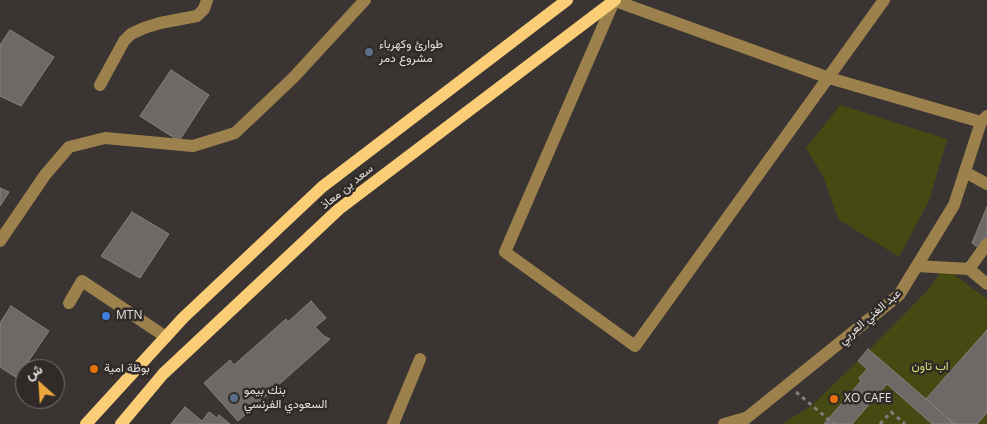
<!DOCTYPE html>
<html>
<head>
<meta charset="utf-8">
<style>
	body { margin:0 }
	#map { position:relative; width:987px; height:424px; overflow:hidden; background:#3a3533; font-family:"Open Sans",Vazirmatn,sans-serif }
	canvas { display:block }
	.north { position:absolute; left:15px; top:359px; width:50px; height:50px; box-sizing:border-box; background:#302b29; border:1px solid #787371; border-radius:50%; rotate:334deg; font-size:14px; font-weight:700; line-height:20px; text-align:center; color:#e3dfde }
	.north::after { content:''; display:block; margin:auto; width:18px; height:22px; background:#efa73d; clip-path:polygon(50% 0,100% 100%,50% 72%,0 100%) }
</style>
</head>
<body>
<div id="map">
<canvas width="987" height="424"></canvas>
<div class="north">ش</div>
</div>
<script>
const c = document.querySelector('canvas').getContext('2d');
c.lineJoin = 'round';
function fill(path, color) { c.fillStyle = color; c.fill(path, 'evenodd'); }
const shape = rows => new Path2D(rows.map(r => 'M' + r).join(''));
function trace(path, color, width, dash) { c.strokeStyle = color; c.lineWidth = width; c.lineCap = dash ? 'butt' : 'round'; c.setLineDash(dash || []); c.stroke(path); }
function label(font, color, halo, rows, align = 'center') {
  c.font = font + ' "Open Sans",Vazirmatn,sans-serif'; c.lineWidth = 5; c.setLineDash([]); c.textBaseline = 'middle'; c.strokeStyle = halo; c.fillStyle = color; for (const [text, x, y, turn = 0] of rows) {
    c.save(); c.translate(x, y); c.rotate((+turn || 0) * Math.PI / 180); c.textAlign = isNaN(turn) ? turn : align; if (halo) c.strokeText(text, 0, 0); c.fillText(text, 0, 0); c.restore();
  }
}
const green = shape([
	[840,105,947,139,929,201,899,257,838,219,823,176,806,148],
	[944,267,987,299,987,424,782,424,811,406,858,361,928,290]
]);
const building = shape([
	[10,30,54,57,21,106,0,96,0,45,10,30],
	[171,70,209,95,179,141,140,116,171,70],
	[0,188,9,192,0,206,0,188],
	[987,207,987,254,972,243,987,207],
	[132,212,169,234,140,278,101,256,132,212],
	[311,301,326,318,315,327,324,336,330,339,238,421,204,383,230,360,234,365,286,319,288,322,311,301],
	[11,306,49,331,17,378,0,367,0,323,11,306],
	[987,330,987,413,977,424,954,424,926,399,987,330],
	[868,349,926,399,954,424,932,424,887,384,852,424,824,424,861,381,859,378,867,369,858,361,868,349],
	[185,407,202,421,209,412,217,418,219,415,230,424,171,424,185,407]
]);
const path = shape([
	[796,392,834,424],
	[880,424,891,412,905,424]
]);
const minor = shape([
	[613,0,829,78,981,122],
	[614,1,505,252,635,346,884,0],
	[100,85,124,41,131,34,144,28,160,23,197,16,204,9,207,0],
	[965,172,987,184],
	[0,241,45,175,69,147,105,138,193,146,235,133,293,78,365,0],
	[917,266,969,269,987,244],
	[969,269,987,284],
	[69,303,82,281,166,337],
	[393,424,420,359],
	[724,424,745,418],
	[739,424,899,295,954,205,981,122,987,116]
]);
const major = shape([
	[86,424,183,318,322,187,567,0],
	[121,424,163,374,339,209,615,0]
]);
const markers = [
	[369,52,5,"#5c6f8a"],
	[106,316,5,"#3f7fe0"],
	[94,369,5,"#e8710a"],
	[234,398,5,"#5c6f8a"],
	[834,399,5,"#e8710a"]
];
const poiNames = [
	["طوارئ وكهرباء",379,45],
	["مشروع دمر",379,59],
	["MTN",116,316],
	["بوظة امية",104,369],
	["بنك بيمو",244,391],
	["السعودي الفرنسي",244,405],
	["XO CAFE",844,399]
];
const streetNames = [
	["سعد بن معاذ",347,187,-39],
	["عبد الغني العربي",870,317,-41]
];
const parkNames = [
	["اب تاون",930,367]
];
fill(green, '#444a12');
fill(building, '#6e6966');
trace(building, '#87827e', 1);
trace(path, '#837e7d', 3, [4, 4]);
trace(minor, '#9c814d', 12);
trace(major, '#facd76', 12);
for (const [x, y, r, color] of markers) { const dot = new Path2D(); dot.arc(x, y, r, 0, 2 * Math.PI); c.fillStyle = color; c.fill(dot); trace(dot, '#302b29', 2); }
label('12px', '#e3dfde', '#302b29', poiNames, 'left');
label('12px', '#e3dfde', '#302b29', streetNames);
label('12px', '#d2e26e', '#302b29', parkNames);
</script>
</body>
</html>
